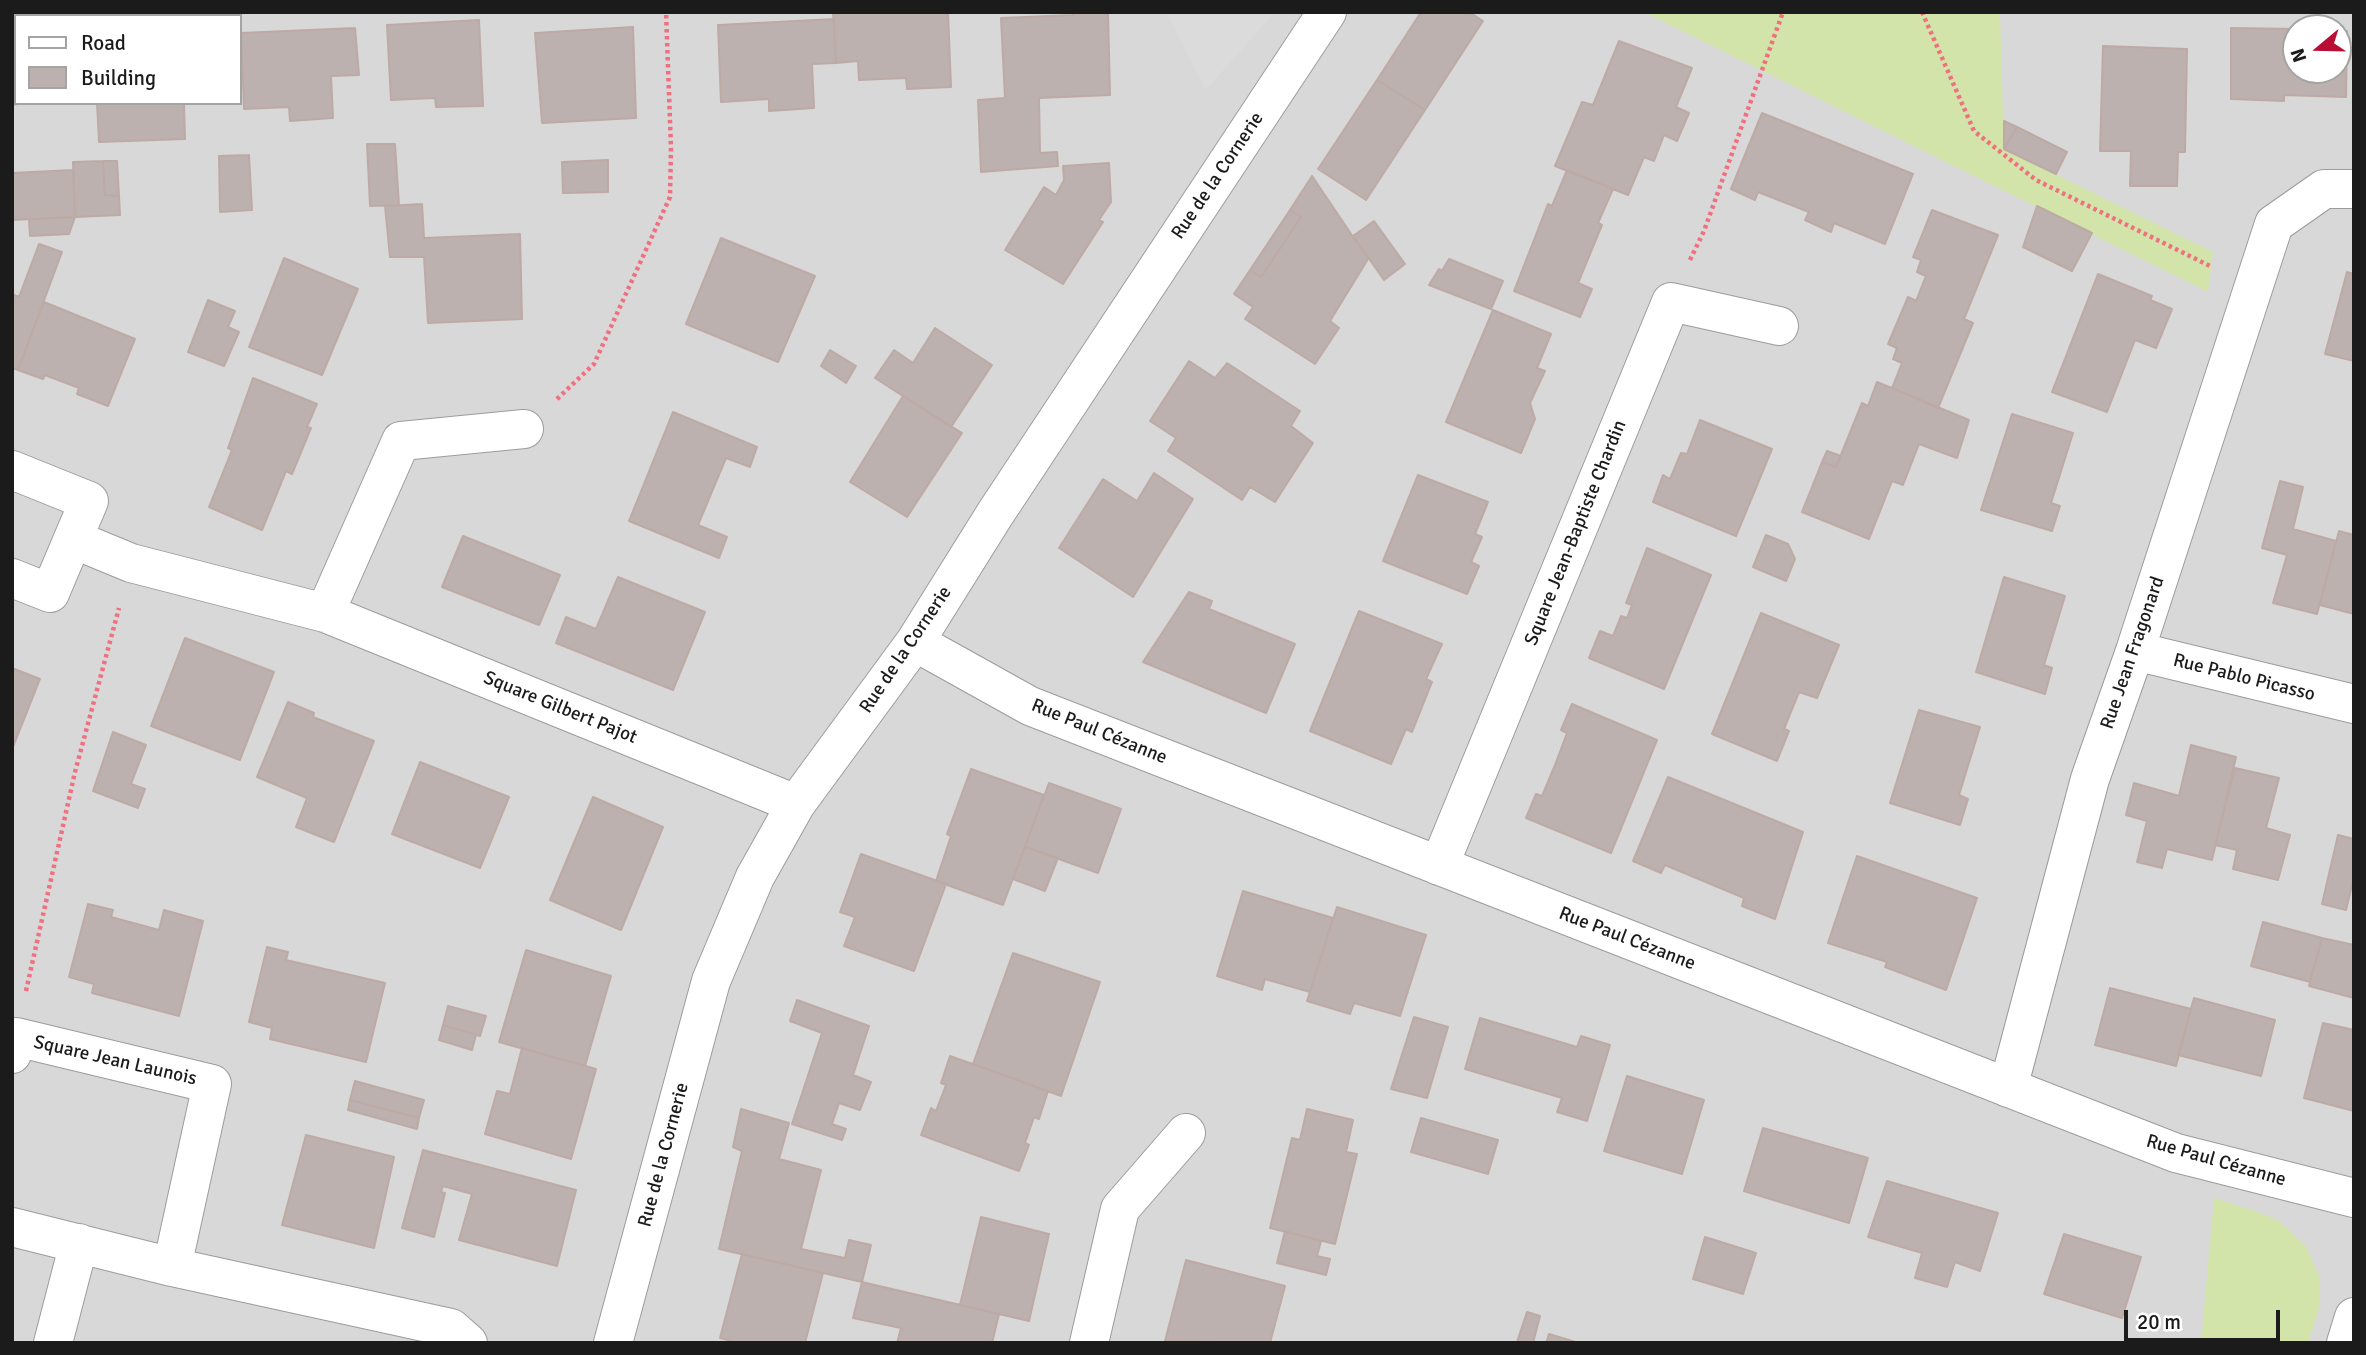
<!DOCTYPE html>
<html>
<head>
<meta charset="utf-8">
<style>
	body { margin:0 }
	#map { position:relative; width:2366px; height:1355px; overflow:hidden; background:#ece6e1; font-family:Signika,sans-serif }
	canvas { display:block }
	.frame { position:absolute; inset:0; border:14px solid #1b1b1b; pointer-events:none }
	.legend { position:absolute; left:14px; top:14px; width:228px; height:91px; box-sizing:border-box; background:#fff; border:2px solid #a4a4a4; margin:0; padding:9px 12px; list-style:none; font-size:21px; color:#1b1b1b }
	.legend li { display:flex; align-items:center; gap:14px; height:35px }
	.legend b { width:35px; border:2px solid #a4a4a4 }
	.north { position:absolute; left:2282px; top:14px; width:70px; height:70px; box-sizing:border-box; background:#fff; border:2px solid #a4a4a4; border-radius:50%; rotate:251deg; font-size:19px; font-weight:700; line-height:28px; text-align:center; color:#1b1b1b }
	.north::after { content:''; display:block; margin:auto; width:24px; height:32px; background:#b90e33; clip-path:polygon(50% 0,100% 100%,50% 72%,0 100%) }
	.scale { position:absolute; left:2124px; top:1310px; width:156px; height:32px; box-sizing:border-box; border:4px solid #1b1b1b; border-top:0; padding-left:9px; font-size:21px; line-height:24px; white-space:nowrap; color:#1b1b1b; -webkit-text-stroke:5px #fff; paint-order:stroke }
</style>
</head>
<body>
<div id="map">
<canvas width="2366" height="1355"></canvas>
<div class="frame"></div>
<ul class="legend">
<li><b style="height:9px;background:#fff"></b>Road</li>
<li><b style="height:19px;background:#bcb1ae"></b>Building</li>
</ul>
<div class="north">N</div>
<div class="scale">20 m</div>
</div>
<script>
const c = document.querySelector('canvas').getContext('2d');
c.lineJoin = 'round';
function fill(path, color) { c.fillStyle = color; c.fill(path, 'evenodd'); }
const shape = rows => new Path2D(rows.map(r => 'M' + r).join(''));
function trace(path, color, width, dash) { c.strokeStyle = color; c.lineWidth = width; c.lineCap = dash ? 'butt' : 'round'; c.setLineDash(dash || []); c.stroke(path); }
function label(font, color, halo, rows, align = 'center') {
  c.font = font + ' Signika,sans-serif'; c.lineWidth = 7; c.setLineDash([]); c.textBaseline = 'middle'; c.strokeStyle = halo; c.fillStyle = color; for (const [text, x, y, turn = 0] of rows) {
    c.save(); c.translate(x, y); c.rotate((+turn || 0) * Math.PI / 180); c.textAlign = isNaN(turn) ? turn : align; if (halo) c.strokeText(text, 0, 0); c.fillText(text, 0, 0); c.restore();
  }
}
const residential = shape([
	[12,12,2354,12,2354,1343,12,1343],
	[16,16,240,16,240,103,16,103],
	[2296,28,2338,28,2338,70,2296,70]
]);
const grass = shape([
	[1644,12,2000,12,2004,149,2213,252,2208,292],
	[2214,1198,2255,1211,2279,1221,2306,1247,2320,1278,2319,1308,2308,1343,2201,1343]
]);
const parking = shape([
	[1167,12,1275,12,1206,90]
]);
const building = shape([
	[833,12,948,12,951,87,907,89,906,78,859,80,858,61,836,63,833,12],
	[1073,12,1108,12,1110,95,1039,98,1040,153,1057,152,1058,166,981,172,978,100,1005,98,1001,18,1073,15,1073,12],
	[1421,12,1469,12,1483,21,1425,110,1377,80,1421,12],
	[834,19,836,63,812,64,814,108,769,111,769,99,721,102,718,25,834,19],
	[479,20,483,106,436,107,435,98,391,100,387,25,479,20],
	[15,23,16,103,18,104,12,105,12,24,15,23],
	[633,27,636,118,542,123,535,33,633,27],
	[355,28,359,75,331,76,333,118,290,121,289,107,244,109,241,33,355,28],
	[2231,28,2296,29,2296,70,2338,70,2338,30,2347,31,2346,97,2284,95,2284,101,2231,99,2231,28],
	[1619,41,1692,68,1676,107,1689,113,1677,141,1664,135,1654,161,1644,157,1628,195,1555,166,1582,102,1593,105,1619,41],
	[2103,46,2187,49,2185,152,2178,152,2177,186,2130,186,2131,151,2100,151,2103,46],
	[1377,80,1425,110,1366,200,1318,169,1377,80],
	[97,103,184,103,185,139,99,142,97,103],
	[1762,113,1913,174,1885,244,1834,223,1831,232,1805,220,1809,212,1758,192,1755,200,1731,189,1762,113],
	[2004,121,2017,127,2004,149,2004,121],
	[2017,127,2067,152,2056,174,2004,149,2017,127],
	[367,144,395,144,399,205,370,206,367,144],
	[249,155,252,210,220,212,219,156,249,155],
	[608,160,608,192,563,193,562,162,608,160],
	[103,161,105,195,119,196,120,215,75,217,73,162,103,161],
	[103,161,117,161,119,196,105,195,103,161],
	[1109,163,1111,202,1099,220,1103,222,1063,284,1005,250,1044,187,1056,195,1064,180,1063,166,1109,163],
	[73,170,75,217,12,220,12,173,73,170],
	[1567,170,1613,189,1598,223,1602,225,1578,283,1592,289,1580,317,1514,291,1548,204,1552,206,1567,170],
	[1312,176,1368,259,1330,321,1339,328,1315,364,1245,319,1253,307,1234,294,1250,270,1261,277,1301,217,1290,210,1312,176],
	[422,204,424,238,520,234,522,319,428,323,424,257,390,257,385,206,422,204],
	[2037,206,2092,233,2072,271,2023,247,2037,206],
	[1290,210,1301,217,1261,277,1250,270,1290,210],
	[1932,210,1998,235,1964,319,1973,323,1938,408,1892,388,1902,363,1893,359,1897,348,1888,344,1908,297,1916,301,1926,276,1917,272,1921,260,1913,257,1932,210],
	[75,217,69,234,30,236,29,219,75,217],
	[1374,221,1405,264,1384,280,1353,236,1374,221],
	[721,238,815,276,778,362,686,324,721,238],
	[39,244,62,252,18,370,12,368,12,294,19,297,39,244],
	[284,258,358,289,322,375,249,347,284,258],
	[1449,259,1503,281,1491,309,1429,285,1439,269,1442,271,1449,259],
	[2347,272,2354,274,2354,361,2325,354,2347,272],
	[2098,274,2152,296,2150,300,2172,309,2156,348,2135,340,2107,412,2052,392,2098,274],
	[208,300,235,311,228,327,239,332,224,366,188,352,208,300],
	[44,302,135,339,108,406,77,394,79,388,45,375,43,379,18,370,44,302],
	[1493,310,1551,334,1537,368,1545,371,1530,403,1535,419,1521,453,1446,422,1493,310],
	[935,328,992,365,951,427,875,378,894,350,913,363,935,328],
	[830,350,856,366,846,383,821,366,830,350],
	[1189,361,1215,378,1227,363,1300,411,1291,426,1313,443,1275,502,1250,487,1242,500,1168,451,1176,438,1150,421,1189,361],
	[253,378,317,404,307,427,311,428,292,474,286,471,262,530,209,507,232,450,228,448,253,378],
	[1877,382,1969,420,1957,458,1919,444,1903,485,1892,481,1869,539,1802,512,1822,462,1836,467,1862,403,1868,406,1877,382],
	[903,396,962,433,907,517,850,482,903,396],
	[673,412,757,447,750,467,726,458,698,525,727,537,719,558,629,521,673,412],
	[2012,414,2073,433,2051,503,2060,506,2052,531,1981,510,2012,414],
	[1700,420,1772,449,1736,536,1653,502,1663,475,1670,479,1681,453,1687,454,1700,420],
	[1827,451,1841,456,1836,467,1822,462,1827,451],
	[1154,473,1193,499,1133,597,1059,548,1103,479,1137,501,1154,473],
	[1418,475,1488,502,1475,534,1482,537,1471,562,1479,566,1467,594,1383,561,1418,475],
	[2280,481,2303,487,2293,529,2336,541,2317,614,2273,603,2287,555,2262,548,2280,481],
	[2339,531,2354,535,2354,614,2320,605,2339,531],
	[1766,535,1788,544,1795,559,1786,581,1753,567,1766,535],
	[463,536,560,575,539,625,442,587,463,536],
	[1647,548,1711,575,1664,689,1589,658,1600,631,1613,636,1621,616,1627,618,1632,605,1626,603,1647,548],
	[618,577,705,612,673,690,556,643,566,617,596,629,618,577],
	[2004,577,2065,596,2044,665,2052,668,2045,694,1976,672,2004,577],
	[1189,592,1212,601,1209,609,1295,644,1266,713,1143,662,1189,592],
	[1359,611,1442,644,1426,679,1432,682,1412,732,1406,729,1391,764,1310,731,1359,611],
	[1761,613,1839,645,1817,698,1799,692,1784,729,1789,731,1777,761,1712,734,1761,613],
	[185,638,274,672,240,760,151,726,185,638],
	[12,668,40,679,13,747,12,746,12,668],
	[288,702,314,713,313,717,374,741,334,842,296,827,307,798,257,777,288,702],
	[1572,704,1657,740,1611,853,1526,818,1536,794,1542,796,1555,765,1567,733,1561,730,1572,704],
	[1919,710,1980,727,1959,795,1968,799,1960,825,1890,803,1919,710],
	[113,732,146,745,131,784,145,789,138,808,93,791,113,732],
	[2191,745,2236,757,2212,860,2167,849,2162,868,2137,862,2147,821,2126,815,2134,783,2179,796,2191,745],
	[420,762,509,797,480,868,392,834,420,762],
	[2235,768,2279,778,2266,828,2290,835,2278,880,2233,869,2237,850,2215,845,2235,768],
	[971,769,1044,795,1003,905,936,881,951,836,947,834,971,769],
	[1668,777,1803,832,1775,919,1742,906,1744,898,1665,865,1661,873,1633,861,1668,777],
	[1049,783,1121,809,1098,873,1025,847,1049,783],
	[593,797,663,827,621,930,550,900,593,797],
	[2338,835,2354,839,2354,877,2346,910,2322,904,2338,835],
	[1025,847,1058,858,1045,891,1013,879,1025,847],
	[861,854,946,884,914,971,844,946,855,917,840,912,861,854],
	[1857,856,1977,898,1946,990,1885,967,1887,962,1828,943,1857,856],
	[1243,891,1333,918,1310,992,1265,979,1262,990,1217,976,1243,891],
	[88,904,113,910,111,917,159,930,164,910,203,921,179,1016,92,993,94,984,69,977,88,904],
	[1337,907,1426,935,1400,1016,1354,1003,1350,1014,1307,1001,1337,907],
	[2263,922,2322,938,2310,982,2251,966,2263,922],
	[2322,938,2354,945,2354,998,2309,986,2322,938],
	[267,947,288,952,286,960,385,983,366,1062,270,1039,272,1028,249,1022,267,947],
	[526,950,611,976,585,1066,499,1042,526,950],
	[1013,953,1100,982,1061,1096,973,1064,1013,953],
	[2110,988,2191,1009,2176,1066,2095,1045,2110,988],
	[2194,998,2275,1020,2261,1076,2178,1055,2194,998],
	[797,1000,869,1026,853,1075,871,1082,860,1110,839,1103,832,1124,846,1129,842,1140,792,1124,822,1033,790,1021,797,1000],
	[448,1006,486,1016,480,1036,443,1025,448,1006],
	[1414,1017,1448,1027,1427,1098,1391,1089,1414,1017],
	[1480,1018,1577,1047,1581,1036,1610,1045,1587,1121,1557,1112,1562,1098,1465,1069,1480,1018],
	[2323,1023,2354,1030,2354,1111,2304,1098,2323,1023],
	[443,1025,476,1035,472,1050,439,1040,443,1025],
	[522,1048,596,1069,571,1159,485,1134,497,1091,510,1094,522,1048],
	[950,1056,1048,1091,1039,1119,1034,1117,1025,1143,1029,1145,1019,1171,921,1135,931,1108,936,1111,946,1085,941,1083,950,1056],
	[1627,1076,1704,1100,1682,1174,1604,1151,1627,1076],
	[355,1081,424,1100,419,1118,350,1100,355,1081],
	[350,1100,419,1118,417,1129,348,1110,350,1100],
	[741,1109,789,1123,779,1159,821,1170,801,1249,845,1258,849,1240,871,1245,862,1282,719,1249,742,1151,733,1147,741,1109],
	[1307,1109,1353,1120,1346,1152,1357,1154,1335,1244,1270,1228,1292,1138,1300,1140,1307,1109],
	[1421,1118,1498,1140,1488,1174,1411,1152,1421,1118],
	[1763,1128,1868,1158,1849,1223,1744,1191,1763,1128],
	[306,1135,394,1157,374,1248,282,1225,306,1135],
	[423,1150,576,1190,557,1266,459,1240,472,1194,443,1186,441,1192,445,1193,434,1237,402,1228,423,1150],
	[1887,1181,1998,1213,1980,1271,1955,1262,1947,1287,1915,1278,1922,1253,1868,1237,1887,1181],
	[981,1217,1049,1234,1029,1321,960,1305,981,1217],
	[1285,1231,1321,1241,1317,1256,1330,1259,1326,1275,1277,1263,1285,1231],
	[2064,1234,2141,1257,2122,1318,2044,1294,2064,1234],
	[1705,1237,1756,1253,1743,1294,1693,1279,1705,1237],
	[742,1254,823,1273,805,1343,740,1343,720,1338,742,1254],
	[1186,1260,1285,1286,1270,1343,1165,1341,1186,1260],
	[862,1282,999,1314,992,1343,897,1343,901,1328,853,1318,862,1282],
	[1527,1312,1540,1316,1533,1343,1517,1342,1527,1312],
	[1549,1334,1579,1343,1546,1343,1549,1334]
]);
const path = shape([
	[1922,12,1974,131,2036,180,2212,267],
	[1690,260,1704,231,1783,12],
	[557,399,594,364,670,197,671,148,666,12],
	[26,991,75,772,119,608]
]);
const street = shape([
	[12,470,89,501,50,593,12,578],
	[73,539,131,563,325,613,796,804],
	[325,613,401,441,524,429],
	[915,642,1030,706,2176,1153,2354,1198],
	[2135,651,2354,704],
	[1439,866,1671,302,1779,326],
	[12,1054,16,1037,212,1084,172,1267],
	[2008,1088,2090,779,2135,651,2274,224,2324,189,2354,189],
	[12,1227,172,1267,451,1328,468,1343],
	[53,1343,79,1243],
	[613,1343,711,981,755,877,796,804,915,642,995,514,1327,12],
	[1089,1343,1120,1209,1186,1133],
	[2346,1343,2354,1317]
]);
const streetNames = [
	["Rue de la Cornerie",1218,176,-56],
	["Square Jean-Baptiste Chardin",1576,533,-68],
	["Rue de la Cornerie",906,650,-56],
	["Rue Jean Fragonard",2133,653,-71],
	["Rue Pablo Picasso",2244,678,14],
	["Square Gilbert Pajot",560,708,22],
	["Rue Paul Cézanne",1099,732,22],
	["Rue Paul Cézanne",1627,939,21],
	["Square Jean Launois",115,1061,13],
	["Rue de la Cornerie",664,1155,-75],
	["Rue Paul Cézanne",2216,1161,16]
];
fill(residential, '#d9d8d9');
fill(grass, '#d3e4aa');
fill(parking, '#dbdbdb');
fill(building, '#bcb1ae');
trace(building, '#bdaaa5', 2);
trace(street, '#9c9c9c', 40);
trace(path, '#ef707e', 4.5, [3.5, 3.5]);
trace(street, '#fff', 38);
label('19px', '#1b1b1b', '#fff', streetNames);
</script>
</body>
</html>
